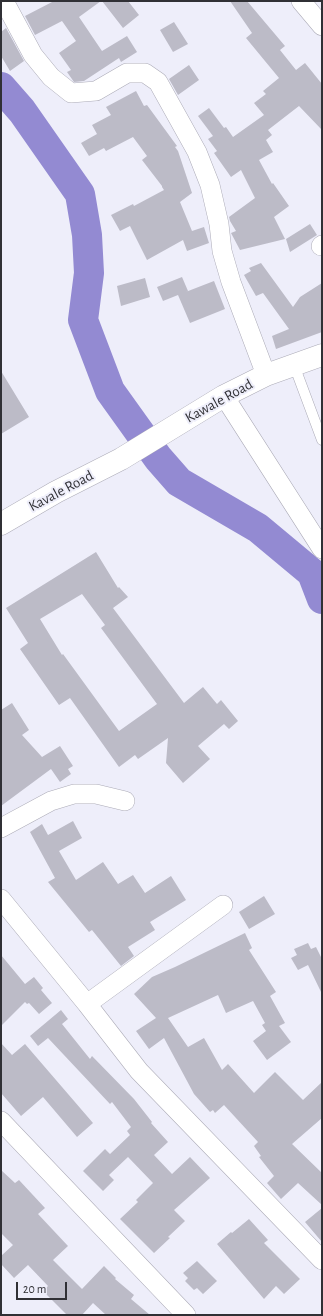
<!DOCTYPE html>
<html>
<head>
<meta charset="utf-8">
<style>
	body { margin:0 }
	#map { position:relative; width:323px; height:1316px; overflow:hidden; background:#eeeefa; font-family:"Alegreya Sans",sans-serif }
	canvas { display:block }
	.frame { position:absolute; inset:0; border:2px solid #303035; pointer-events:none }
	.scale { position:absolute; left:16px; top:1282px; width:51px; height:18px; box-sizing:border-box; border:2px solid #303035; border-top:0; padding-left:5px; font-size:12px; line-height:14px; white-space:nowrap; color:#303035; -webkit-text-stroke:3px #eeeefa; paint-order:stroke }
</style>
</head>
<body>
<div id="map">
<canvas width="323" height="1316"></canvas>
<div class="frame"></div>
<div class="scale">20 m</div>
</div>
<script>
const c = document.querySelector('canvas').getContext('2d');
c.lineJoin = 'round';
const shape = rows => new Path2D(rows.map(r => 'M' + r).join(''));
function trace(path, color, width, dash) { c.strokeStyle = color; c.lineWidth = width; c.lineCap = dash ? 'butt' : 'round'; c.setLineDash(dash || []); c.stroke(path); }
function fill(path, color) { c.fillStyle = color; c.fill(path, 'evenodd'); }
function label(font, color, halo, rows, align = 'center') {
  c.font = font + ' "Alegreya Sans",sans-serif'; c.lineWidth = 4; c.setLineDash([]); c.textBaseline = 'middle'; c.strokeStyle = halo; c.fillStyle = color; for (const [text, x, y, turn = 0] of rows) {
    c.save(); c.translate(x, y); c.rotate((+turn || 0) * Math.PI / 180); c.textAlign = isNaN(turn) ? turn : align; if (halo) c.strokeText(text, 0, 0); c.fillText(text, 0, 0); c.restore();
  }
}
const river = shape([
	[1,87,22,111,80,194,87,235,89,273,83,320,110,391,158,458,179,482,258,528,312,573,322,599]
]);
const building = shape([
	[54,1,101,1,79,17,102,51,127,36,137,52,121,62,119,58,84,81,74,82,67,72,71,70,59,53,76,41,62,21,35,35,25,16],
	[102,1,128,1,139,15,123,28],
	[230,1,247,1,285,46,280,50,296,70,305,63,322,84,322,130,299,106,268,130,272,135,266,140,273,152,259,160,272,184,273,183,289,206,274,217,285,239,240,250,231,233,236,231,230,221,229,217,255,198,241,170,231,177,214,153,217,151,208,139,213,136,198,116,209,108,224,128,226,127,233,137,264,115,254,103,266,94,263,91,279,78,246,38,252,33],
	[174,22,188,44,173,52,160,30],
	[6,28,24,61,10,71,1,56,1,32],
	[189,65,199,80,178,95,169,79],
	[136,91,144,106,147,105,177,146,175,147,178,151,192,193,180,202,192,231,204,227,209,243,187,251,183,240,147,260,130,226,120,231,111,215,133,204,134,206,164,190,162,187,162,186,142,160,147,156,133,137,106,151,104,148,89,156,81,143,97,134,92,125,111,115,106,107],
	[310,224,317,235,290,252,286,239],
	[261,263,293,307,300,297,322,283,322,332,276,349,272,336,289,329,263,293,256,296,244,275,251,271,249,268],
	[182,277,188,291,183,293,214,281,225,309,190,323,178,295,163,301,157,287],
	[145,278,150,297,121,306,117,286],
	[1,371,29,417,1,434],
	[96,552,118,588,119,587,128,597,113,608,184,703,203,687,217,704,221,700,238,721,229,729,224,724,198,746,210,759,183,783,166,763,168,738,138,759,135,755,119,767,70,698,59,705,20,649,28,643,6,608],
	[82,594,105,625,101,628,157,704,119,731,63,654,62,655,40,619],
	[12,703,29,730,22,735,42,757,60,746,73,766,68,769,71,774,60,782,51,769,1,806,1,710],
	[73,821,82,838,59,851,76,880,103,862,118,884,133,875,145,893,171,876,186,900,150,922,155,930,128,947,134,956,121,966,92,930,89,932,48,882,55,878,30,832,42,824,48,835],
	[264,896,275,914,249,929,239,912],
	[245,933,252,948,249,950,276,992,270,996,285,1023,279,1026,291,1042,267,1060,253,1041,266,1031,262,1025,265,1023,253,1001,226,1013,218,995,168,1018,188,1047,204,1038,222,1070,228,1064,254,1093,275,1072,303,1100,322,1082,322,1118,292,1144,322,1173,322,1205,298,1183,281,1199,267,1183,274,1176,259,1157,261,1156,254,1146,258,1142,224,1105,215,1113,213,1110,210,1112,194,1094,164,1038,149,1049,136,1031,156,1018,134,994,152,977,175,967],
	[308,943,311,949,316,947,322,959,322,994,308,965,298,970,291,958,297,955,294,949],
	[1,955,25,984,34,977,43,988,41,990,52,1003,39,1014,29,1003,27,1004,25,1002,1,1026],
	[61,1010,68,1019,62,1024,90,1059,92,1056,134,1099,152,1122,151,1123,168,1142,154,1155,172,1174,190,1157,210,1178,174,1210,185,1221,168,1237,170,1238,154,1253,120,1219,138,1202,136,1200,153,1183,128,1157,109,1175,114,1180,103,1191,83,1171,105,1149,110,1154,130,1135,127,1131,131,1127,112,1102,110,1104,48,1038,38,1046,30,1036],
	[1,1043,12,1055,25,1044,93,1123,77,1137,43,1097,21,1116,1,1093],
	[1,1170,15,1183,19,1180,45,1208,38,1214,68,1246,53,1260,82,1289,104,1266,116,1278,115,1279,134,1295,131,1299,150,1315,106,1315,93,1303,82,1315,67,1315,43,1291,48,1286,28,1265,14,1278,1,1264,1,1256,13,1245,1,1233],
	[322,1208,322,1242,305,1222],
	[249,1219,268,1240,264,1243,300,1279,284,1294,276,1286,264,1299,217,1244,231,1232,232,1233],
	[197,1261,217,1281,203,1294,197,1288,194,1290,185,1281,188,1278,183,1273]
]);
const service = shape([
	[294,365,322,440]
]);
const minor = shape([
	[4,1,33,55,51,77,71,93,96,91,127,73,145,73,158,82,197,152,210,185,219,224,222,251,231,282,266,375],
	[301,1,322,26],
	[321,246,322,245],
	[224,396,322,549],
	[1,828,51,801,74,794,96,794,125,801],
	[1,899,87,1004,139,1071,322,1260],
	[87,1004,223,905],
	[1,1121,186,1315]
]);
const tertiary = shape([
	[1,524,56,492,121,459,224,396,266,375,322,355]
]);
const streetNames = [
	["Kawale Road",219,401,-29],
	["Kavale Road",61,491,-28]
];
trace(river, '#938ad2', 30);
fill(building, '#bcbbc7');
trace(service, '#acabb7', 11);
trace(minor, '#acabb7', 20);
trace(tertiary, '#acabb7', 23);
trace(service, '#fff', 10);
trace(minor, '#fff', 19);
trace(tertiary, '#fff', 22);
label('15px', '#303035', '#eeeefa', streetNames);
</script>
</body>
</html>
